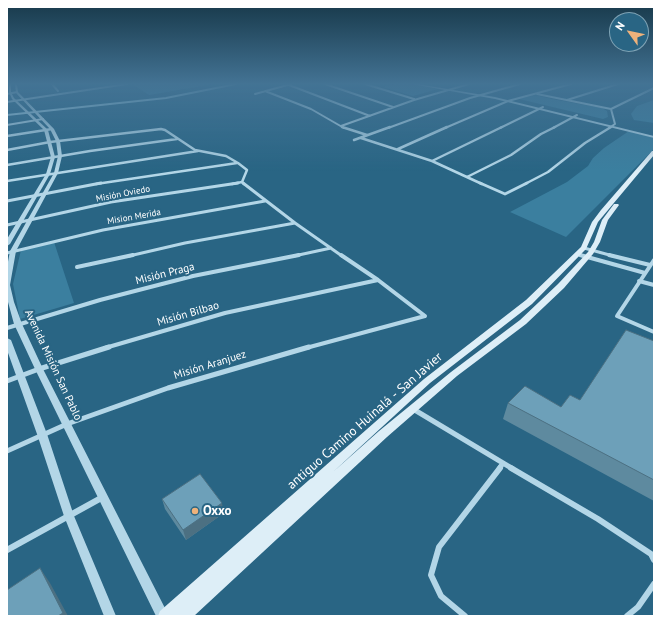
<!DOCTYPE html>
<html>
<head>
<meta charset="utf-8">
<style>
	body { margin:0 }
	#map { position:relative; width:661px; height:623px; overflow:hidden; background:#296584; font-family:"PT Sans",sans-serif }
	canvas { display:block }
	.frame { position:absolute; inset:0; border:8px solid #fff; pointer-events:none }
	.north { position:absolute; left:609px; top:12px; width:40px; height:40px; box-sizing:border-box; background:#296584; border:1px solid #7fa3b5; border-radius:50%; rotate:303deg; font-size:11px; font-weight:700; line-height:16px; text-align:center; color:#fff }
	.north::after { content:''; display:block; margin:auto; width:14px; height:18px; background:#eeb27b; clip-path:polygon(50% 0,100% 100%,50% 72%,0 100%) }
</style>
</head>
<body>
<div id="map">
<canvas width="661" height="623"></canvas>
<div class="frame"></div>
<div class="north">N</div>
</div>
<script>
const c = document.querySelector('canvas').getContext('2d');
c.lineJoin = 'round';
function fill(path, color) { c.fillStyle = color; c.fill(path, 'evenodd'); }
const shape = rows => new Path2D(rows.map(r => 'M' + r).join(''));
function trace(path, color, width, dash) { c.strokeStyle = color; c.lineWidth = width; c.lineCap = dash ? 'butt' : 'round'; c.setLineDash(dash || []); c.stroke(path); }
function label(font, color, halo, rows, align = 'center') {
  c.font = font + ' "PT Sans",sans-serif'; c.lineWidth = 4; c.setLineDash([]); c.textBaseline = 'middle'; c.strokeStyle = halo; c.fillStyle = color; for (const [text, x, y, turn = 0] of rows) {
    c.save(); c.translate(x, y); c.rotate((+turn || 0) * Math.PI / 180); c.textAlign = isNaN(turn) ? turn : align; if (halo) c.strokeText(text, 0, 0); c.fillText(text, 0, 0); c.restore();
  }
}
const green = shape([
	[132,84,214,84,149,95],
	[393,84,410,84,438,89,413,96,383,87],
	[535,95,552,99,602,108,607,111,608,117,603,119,519,99],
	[654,100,654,123,634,120,631,114,637,106],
	[629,131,654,138,654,149,566,237,510,212,567,182,588,166,593,158,604,148],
	[54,242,74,303,20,319,13,284,21,250]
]);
const stream = shape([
	[7,115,166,98,236,84]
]);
const minorFar5 = shape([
	[52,84,58,91],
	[325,84,393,107],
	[365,84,414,99],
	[289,85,370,116],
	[265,91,311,109,344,128],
	[7,94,17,92],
	[255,94,291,84],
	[537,94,611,109],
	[567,100,618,84],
	[7,102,127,84],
	[7,125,43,119],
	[341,126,414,100,469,84],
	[388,128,470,98,520,84],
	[445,128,508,101,571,84],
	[500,128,543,107],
	[553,128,577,115],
	[609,128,615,124,611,109,654,88]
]);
const minorFar4 = shape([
	[342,127,367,135],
	[7,136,52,129],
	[361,138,432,161,482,184],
	[354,140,390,127],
	[398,149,447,127],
	[7,150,50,142,161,129,165,130,195,150,226,156,238,163,247,170,242,182],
	[432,161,502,127],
	[7,165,90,151,177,139],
	[467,177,511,155,541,134,555,127],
	[7,181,198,151],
	[242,182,244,184],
	[96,184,237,163],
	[232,184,242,182],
	[525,184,548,172,585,143,611,127]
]);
const minorFar3 = shape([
	[243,183,295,223,342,256],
	[480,183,505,194,527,183],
	[7,201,101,183],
	[7,225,111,202,238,183],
	[584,248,613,256],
	[7,253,103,230,265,201],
	[578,254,583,256],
	[129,256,185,243,295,223],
	[294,256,331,248]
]);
const minorFar2 = shape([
	[341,255,378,280,425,316],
	[580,255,645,273],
	[609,255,650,265],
	[654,260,617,316,654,332],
	[77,267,133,255],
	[639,281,654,285],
	[7,328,100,300,193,276,299,255],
	[105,348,225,313,378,280],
	[306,348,425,316]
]);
const minorFar1 = shape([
	[7,381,39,369,109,347],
	[413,409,513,469],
	[7,451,67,424,168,388,309,347],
	[499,469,503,463]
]);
const minor = shape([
	[511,468,598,519,651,554,654,560],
	[7,550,103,497],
	[465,616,441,596,431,575,439,547,500,468],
	[627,616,638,607,654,584]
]);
const tertiary = shape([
	[9,84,11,84,11,92,14,98,48,130,55,157,50,174,10,244,7,246,7,239,46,174,51,157,44,130,12,99,9,92,9,84],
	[15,84,17,84,18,92,54,129,60,141,62,156,58,173,16,251,10,285,14,302,22,324,43,369,169,616,156,616,35,369,14,324,8,302,7,267,10,251,54,173,58,156,56,141,50,129,16,93,15,84],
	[411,84,418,84,495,97,654,136,654,138,495,99,411,84],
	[7,338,11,340,47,434,74,516,116,616,104,616,64,516,37,434,7,350,7,338]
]);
const secondary = shape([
	[652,151,654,151,654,155,598,222,586,249,532,304,430,383,333,472,379,431,451,372,520,320,558,284,588,252,594,242,602,220,614,204,618,204,619,205,608,220,600,242,593,254,564,288,526,324,457,376,387,437,194,616,158,616,160,611,424,379,526,300,581,247,592,222,601,210,652,151]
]);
const wall = shape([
	[654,341,654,501,503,419,508,403,561,407,580,400],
	[162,499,224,513,186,540,165,509]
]);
const shadedWall = shape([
	[222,503,224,513,186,540,183,530],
	[40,568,50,583,68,616,58,616]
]);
const building = shape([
	[626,330,654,341,654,480,508,403,525,386,561,407,570,395,580,400,626,330],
	[200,474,222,503,183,530,162,499,200,474],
	[40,568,63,613,58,616,7,616,7,590,40,568]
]);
const markers = [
	[195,511,4,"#eeb27b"]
];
const farStreetnames = [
	["Misión Oviedo",123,194,-11],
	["Mision Merida",134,217,-10]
];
const streetNames = [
	["Misión Praga",165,274,-14],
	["Misión Bilbao",188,314,-16],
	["Avenida Misión San Pablo",53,365,65],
	["Misión Aranjuez",210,365,-17]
];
const nearStreetnames = [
	["antiguo Camino Huinalá - San Javier",365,421,-41]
];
const nearPoinames = [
	["Oxxo",203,511]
];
fill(green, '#3b7f9f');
trace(stream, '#a8d4e7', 2);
trace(minorFar5, '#b3d6e7', 2);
trace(minorFar4, '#b3d6e7', 2.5);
trace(minorFar3, '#b3d6e7', 3);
trace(minorFar2, '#b3d6e7', 4);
trace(minorFar1, '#b3d6e7', 5);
trace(minor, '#b3d6e7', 6);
fill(tertiary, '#b3d6e7');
fill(secondary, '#ddeef7');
fill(wall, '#5e8a9f');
fill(shadedWall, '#4c7082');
fill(building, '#6da0b9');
trace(building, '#4c7082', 1);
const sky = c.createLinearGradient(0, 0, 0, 171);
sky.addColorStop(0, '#173849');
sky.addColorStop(0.49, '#437394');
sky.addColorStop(1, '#43739400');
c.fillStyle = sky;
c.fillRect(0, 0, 661, 171);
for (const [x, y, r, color] of markers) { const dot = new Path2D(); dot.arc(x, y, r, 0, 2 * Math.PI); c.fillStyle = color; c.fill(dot); trace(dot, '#296584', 1.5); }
label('9px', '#fff', '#296584', farStreetnames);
label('11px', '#fff', '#296584', streetNames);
label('13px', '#fff', '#296584', nearStreetnames);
label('bold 13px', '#fff', '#296584', nearPoinames, 'left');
</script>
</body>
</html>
